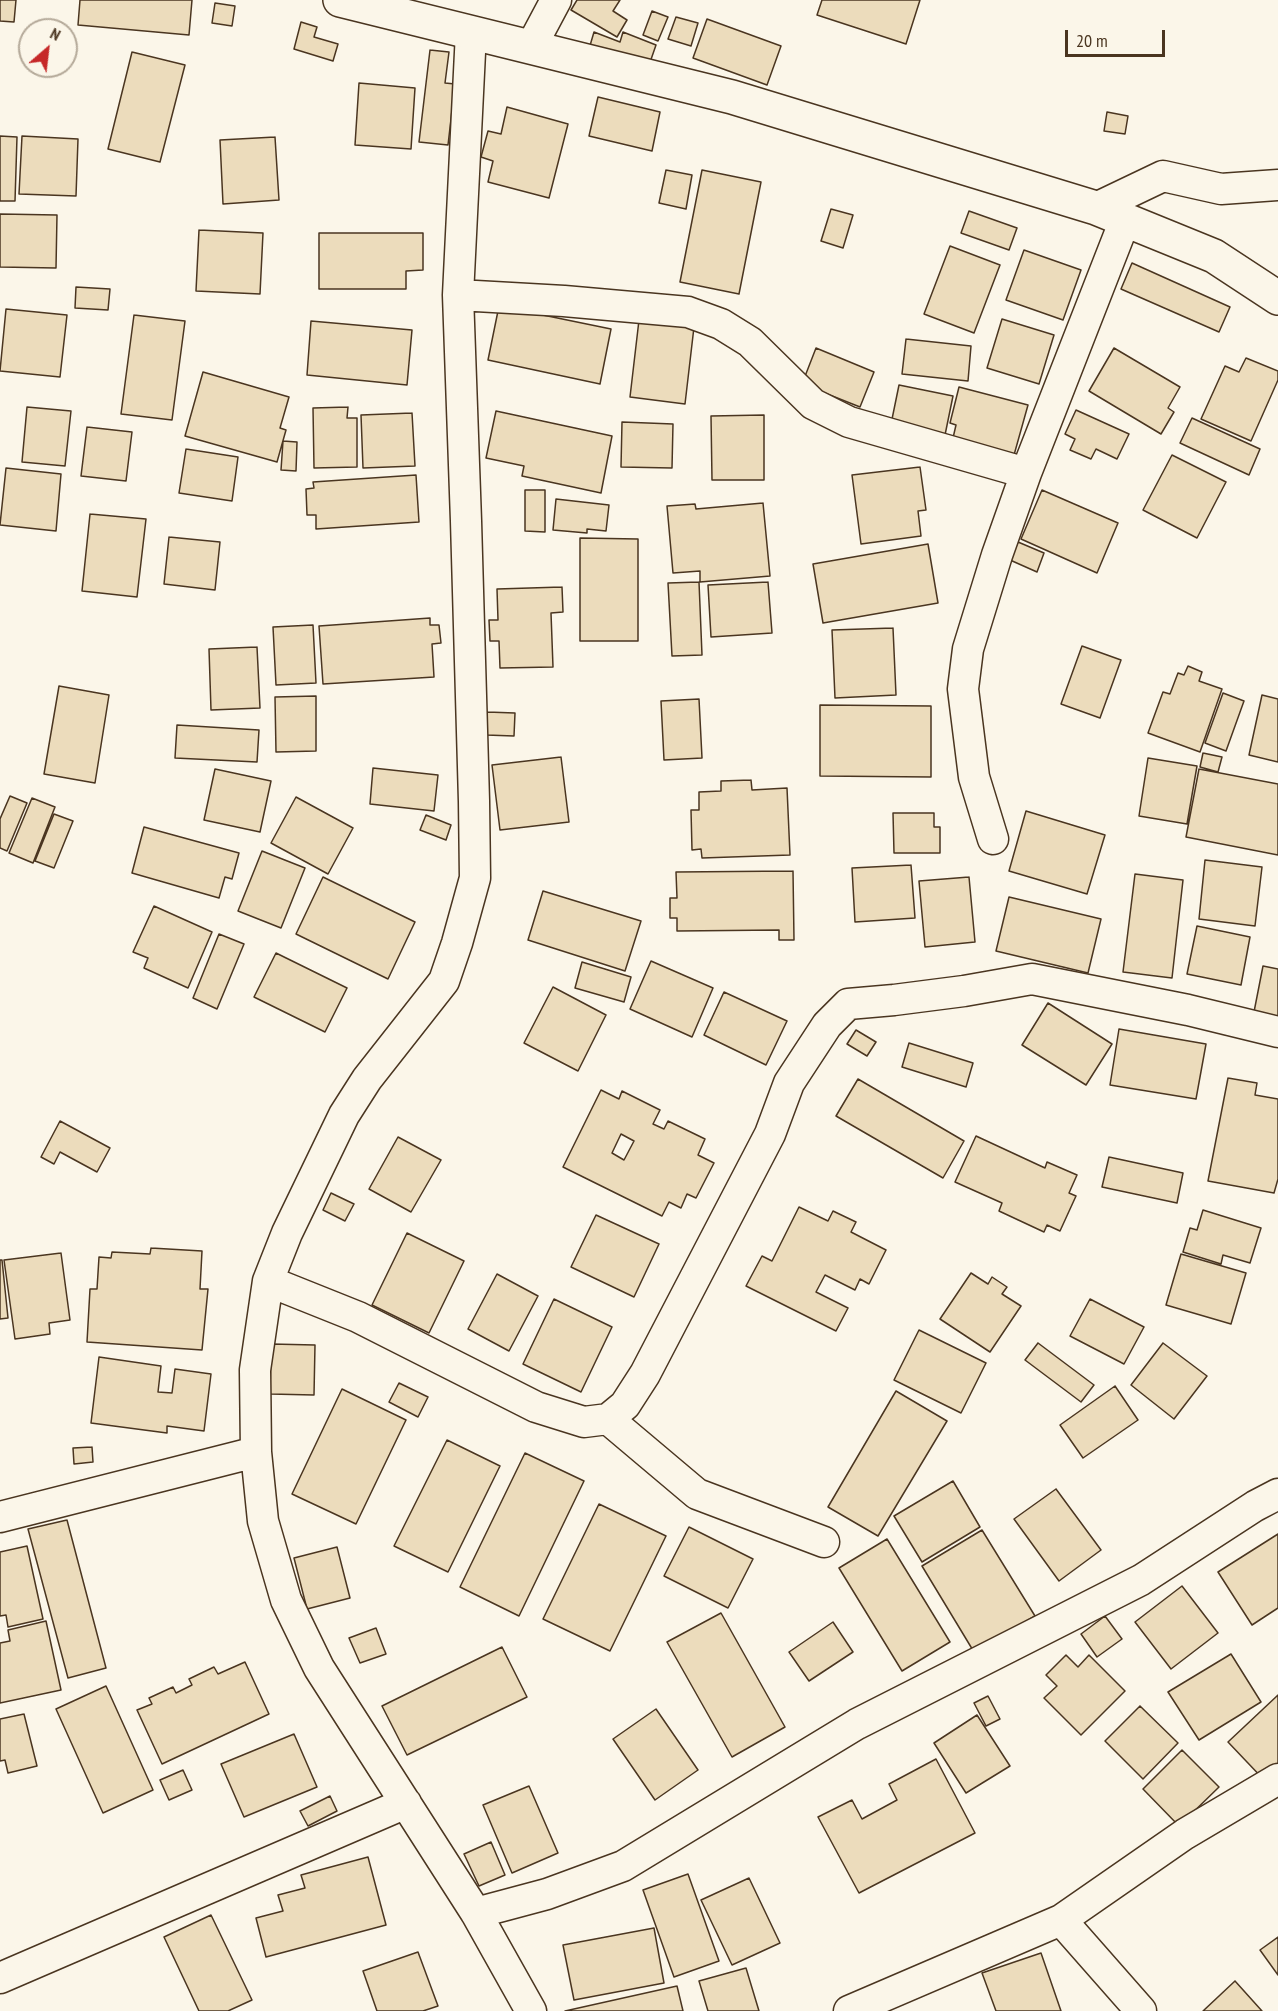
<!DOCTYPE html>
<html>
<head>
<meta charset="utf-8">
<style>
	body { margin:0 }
	#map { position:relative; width:1278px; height:2011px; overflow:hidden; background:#fbf6e9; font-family:"PT Sans Narrow",sans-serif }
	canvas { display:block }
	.north { position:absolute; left:18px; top:18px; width:60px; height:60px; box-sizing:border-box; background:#fbf6e9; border:2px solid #b4a999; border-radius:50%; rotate:28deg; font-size:16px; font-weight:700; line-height:24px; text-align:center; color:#4a3520 }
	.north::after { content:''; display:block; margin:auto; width:21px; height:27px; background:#c62828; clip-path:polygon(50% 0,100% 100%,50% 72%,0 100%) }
	.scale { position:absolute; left:1065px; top:30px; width:100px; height:27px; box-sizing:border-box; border:3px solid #4a3520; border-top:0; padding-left:8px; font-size:18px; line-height:21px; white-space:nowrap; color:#4a3520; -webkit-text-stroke:4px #fbf6e9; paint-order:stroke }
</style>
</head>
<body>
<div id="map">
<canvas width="1278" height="2011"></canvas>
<div class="north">N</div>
<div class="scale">20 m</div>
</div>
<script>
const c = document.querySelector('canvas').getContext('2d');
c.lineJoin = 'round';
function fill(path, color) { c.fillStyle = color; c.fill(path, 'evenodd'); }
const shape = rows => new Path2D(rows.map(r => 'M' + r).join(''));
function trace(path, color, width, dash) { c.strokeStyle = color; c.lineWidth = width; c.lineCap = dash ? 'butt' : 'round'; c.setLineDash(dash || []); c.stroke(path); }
const building = shape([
	[0,0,16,0,14,22,0,21,0,0],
	[80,0,192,0,189,35,78,25,80,0],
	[577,0,620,0,613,11,627,20,617,37,571,10,577,0],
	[822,0,920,0,906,44,817,15,822,0],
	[215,3,235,6,232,26,212,23,215,3],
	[652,11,668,17,658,41,643,35,652,11],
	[676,17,698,23,691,46,668,39,676,17],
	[707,19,781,46,767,85,693,58,707,19],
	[301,22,317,27,314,37,338,44,333,61,294,49,301,22],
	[594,32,620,42,623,32,656,45,647,71,589,49,594,32],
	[430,50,449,52,445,83,455,84,448,145,419,142,430,50],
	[132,52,185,65,160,162,108,149,132,52],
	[359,83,415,88,411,149,355,145,359,83],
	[598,97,660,112,652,151,589,136,598,97],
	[507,107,568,124,549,198,488,182,493,161,481,157,488,131,501,134,507,107],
	[1107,112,1128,116,1125,134,1104,131,1107,112],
	[0,136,17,137,15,201,0,201,0,136],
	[22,136,78,139,76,196,19,194,22,136],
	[275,137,279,200,223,204,220,140,275,137],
	[666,170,692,175,686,209,659,203,666,170],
	[702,170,761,182,739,294,680,282,702,170],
	[831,209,853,215,843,248,821,241,831,209],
	[969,211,1017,228,1009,250,961,233,969,211],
	[0,214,57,215,56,268,0,267,0,214],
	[199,230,263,233,260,294,196,291,199,230],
	[319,233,423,233,423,270,406,271,406,289,319,289,319,233],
	[950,246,1000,265,974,333,924,314,950,246],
	[1024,250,1081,270,1063,320,1006,300,1024,250],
	[1132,263,1230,307,1219,332,1121,289,1132,263],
	[76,287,110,289,108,310,75,308,76,287],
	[499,306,611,329,600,384,488,360,499,306],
	[6,309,67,315,60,377,0,371,6,309],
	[134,315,185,321,172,420,121,414,134,315],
	[1002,319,1054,335,1039,384,987,368,1002,319],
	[639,320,694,327,685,404,630,397,639,320],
	[311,321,412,330,407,385,307,375,311,321],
	[906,339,971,346,968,381,902,374,906,339],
	[816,348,874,372,860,407,802,384,816,348],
	[1114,348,1180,387,1168,408,1174,412,1161,434,1089,391,1114,348],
	[1246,358,1278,371,1278,380,1251,441,1201,419,1225,366,1239,372,1246,358],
	[203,372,289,397,280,428,286,430,277,462,185,436,203,372],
	[899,385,953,396,945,435,891,424,899,385],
	[959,387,1028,405,1014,455,953,438,956,425,950,423,959,387],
	[27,407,71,411,65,466,22,462,27,407],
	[348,407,347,418,357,418,357,467,314,468,313,408,348,407],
	[1076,410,1129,434,1117,459,1096,449,1091,459,1070,450,1075,439,1065,434,1076,410],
	[496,411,612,436,601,493,522,476,524,466,486,458,496,411],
	[412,413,415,466,363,468,361,415,412,413],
	[764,415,764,480,712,480,711,416,764,415],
	[1192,418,1260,449,1249,475,1180,443,1192,418],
	[622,422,673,424,672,468,621,467,622,422],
	[87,427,132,432,126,481,81,476,87,427],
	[283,441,297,442,296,471,281,470,283,441],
	[186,449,238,457,232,501,179,493,186,449],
	[1172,455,1226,482,1197,538,1143,510,1172,455],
	[920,467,926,510,918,511,921,536,861,544,852,475,920,467],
	[6,468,61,474,56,531,0,525,6,468],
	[416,475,419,522,316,529,316,515,307,515,306,489,314,488,313,482,416,475],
	[525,490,545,490,545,532,525,531,525,490],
	[1042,490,1118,523,1097,573,1021,539,1042,490],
	[556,499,609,505,606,531,587,529,587,533,553,530,556,499],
	[763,503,770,576,700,582,700,571,673,573,667,506,695,504,696,509,763,503],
	[90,514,146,519,137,597,82,591,90,514],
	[169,537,220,542,215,590,164,584,169,537],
	[580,538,638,539,638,641,580,641,580,538],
	[1018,542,1044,553,1037,572,1010,560,1018,542],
	[928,544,938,603,823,623,813,564,928,544],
	[699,582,702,655,672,656,668,583,699,582],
	[768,582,772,633,711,637,708,585,768,582],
	[562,587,563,612,551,613,553,667,500,668,499,641,490,641,489,620,498,620,497,589,562,587],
	[430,618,430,625,439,625,441,643,432,644,434,677,323,684,319,626,430,618],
	[313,625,316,683,276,685,273,627,313,625],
	[893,628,896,695,835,698,832,630,893,628],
	[1082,646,1121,660,1100,718,1061,704,1082,646],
	[257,647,260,708,211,710,209,649,257,647],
	[1188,666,1202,672,1199,681,1222,689,1200,752,1148,733,1163,692,1170,694,1178,673,1184,675,1188,666],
	[59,686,109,695,95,783,44,774,59,686],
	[1223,693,1244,701,1226,751,1205,743,1223,693],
	[1262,695,1278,699,1278,762,1249,755,1262,695],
	[316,696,316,751,276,752,275,697,316,696],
	[699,699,702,758,664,760,661,701,699,699],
	[820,705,931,706,931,777,820,776,820,705],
	[487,712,515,713,514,736,486,735,487,712],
	[177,725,259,730,257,762,175,758,177,725],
	[1203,753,1222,757,1218,772,1200,767,1203,753],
	[561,757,569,822,500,830,492,765,561,757],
	[1148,758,1197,766,1187,824,1139,816,1148,758],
	[373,768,438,775,434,811,370,804,373,768],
	[215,769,271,781,260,832,204,820,215,769],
	[1199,769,1278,784,1278,855,1186,837,1199,769],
	[751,780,752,790,787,788,790,855,702,858,701,849,692,850,691,810,699,810,699,792,721,791,721,781,751,780],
	[10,796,27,803,7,851,0,848,0,819,10,796],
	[296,797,353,828,328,874,271,843,296,797],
	[32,798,55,807,33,863,9,853,32,798],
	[1026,811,1105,835,1087,894,1009,871,1026,811],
	[893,813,934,813,934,827,940,827,940,853,894,853,893,813],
	[54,814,73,821,54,868,35,861,54,814],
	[426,815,451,825,446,840,420,830,426,815],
	[144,827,239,853,232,879,225,877,219,898,132,873,144,827],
	[262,851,305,868,281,928,238,911,262,851],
	[1205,860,1262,867,1255,926,1199,919,1205,860],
	[911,865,915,918,855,922,852,868,911,865],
	[793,871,794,940,779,940,779,930,677,931,677,918,670,918,670,898,677,898,676,872,793,871],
	[1135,874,1183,880,1172,978,1123,972,1135,874],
	[323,877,415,922,388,979,296,934,323,877],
	[969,877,975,942,925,947,919,881,969,877],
	[543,891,641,921,625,971,528,940,543,891],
	[1009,897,1101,919,1088,973,996,951,1009,897],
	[154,906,212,932,188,988,144,968,148,958,133,952,154,906],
	[1197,926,1250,937,1241,985,1187,974,1197,926],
	[219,934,244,944,217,1009,193,998,219,934],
	[276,953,347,988,325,1032,254,997,276,953],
	[651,961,713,988,692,1037,630,1009,651,961],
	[582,962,631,977,624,1002,575,988,582,962],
	[1263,966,1278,969,1278,1022,1253,1017,1263,966],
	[553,987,606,1015,578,1071,524,1043,553,987],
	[724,992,787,1021,766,1065,704,1035,724,992],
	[1048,1003,1112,1044,1086,1085,1022,1045,1048,1003],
	[1119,1029,1206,1044,1196,1099,1110,1085,1119,1029],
	[856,1030,876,1042,867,1056,847,1044,856,1030],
	[909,1043,973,1063,966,1087,902,1067,909,1043],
	[1228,1078,1257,1083,1255,1095,1278,1099,1278,1179,1274,1193,1208,1181,1228,1078],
	[858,1079,964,1141,943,1178,836,1116,858,1079],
	[601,1090,619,1099,622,1091,660,1110,653,1124,664,1129,668,1121,705,1139,698,1155,714,1163,696,1198,687,1194,681,1208,669,1202,662,1216,563,1167,601,1090],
	[621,1134,634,1141,624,1160,612,1153,621,1134],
	[60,1121,110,1148,97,1172,60,1152,54,1164,41,1157,60,1121],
	[976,1136,1045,1168,1047,1162,1077,1175,1069,1193,1076,1196,1060,1231,1047,1225,1044,1232,999,1211,1002,1203,955,1182,976,1136],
	[398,1137,441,1160,411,1212,369,1189,398,1137],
	[1109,1157,1183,1173,1177,1203,1102,1187,1109,1157],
	[331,1193,354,1204,345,1221,323,1210,331,1193],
	[799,1207,828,1221,833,1211,856,1222,851,1232,886,1250,869,1284,860,1279,855,1290,825,1275,816,1292,848,1308,836,1331,746,1286,762,1256,772,1261,799,1207],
	[1203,1210,1261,1228,1250,1263,1223,1255,1221,1264,1183,1252,1190,1228,1197,1230,1203,1210],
	[596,1215,659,1244,634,1297,571,1267,596,1215],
	[407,1233,464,1261,429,1333,372,1305,407,1233],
	[151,1248,202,1251,200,1289,208,1289,202,1350,87,1342,90,1289,97,1289,99,1257,111,1258,112,1252,150,1254,151,1248],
	[61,1253,70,1320,49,1323,50,1334,15,1339,4,1260,61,1253],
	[1181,1254,1246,1273,1231,1324,1166,1305,1181,1254],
	[0,1260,2,1260,8,1318,0,1319,0,1260],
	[971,1273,988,1284,992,1277,1007,1287,1002,1294,1021,1306,990,1352,940,1319,971,1273],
	[497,1274,538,1296,509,1351,468,1329,497,1274],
	[554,1299,612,1327,581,1392,523,1364,554,1299],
	[1090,1299,1144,1327,1124,1364,1070,1336,1090,1299],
	[919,1330,986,1363,961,1413,894,1380,919,1330],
	[1038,1343,1094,1385,1081,1402,1025,1360,1038,1343],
	[1163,1343,1207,1376,1174,1419,1131,1385,1163,1343],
	[271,1344,315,1345,314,1395,270,1394,271,1344],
	[99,1357,161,1366,158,1392,172,1393,175,1369,211,1374,204,1431,167,1426,167,1433,91,1423,99,1357],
	[399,1383,428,1397,418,1417,389,1402,399,1383],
	[1115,1386,1138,1420,1083,1458,1060,1425,1115,1386],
	[342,1389,406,1420,356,1524,292,1494,342,1389],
	[896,1391,947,1421,878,1536,828,1507,896,1391],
	[447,1440,500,1466,448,1572,394,1546,447,1440],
	[92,1447,93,1462,74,1464,73,1448,92,1447],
	[525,1453,584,1481,519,1616,460,1587,525,1453],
	[953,1481,980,1527,922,1562,894,1516,953,1481],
	[1056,1489,1101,1550,1059,1581,1014,1519,1056,1489],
	[599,1504,666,1536,610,1651,543,1619,599,1504],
	[67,1520,106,1668,68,1678,28,1529,67,1520],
	[689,1527,753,1559,728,1608,664,1576,689,1527],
	[982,1530,1035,1616,974,1652,922,1566,982,1530],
	[1278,1534,1278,1608,1252,1625,1218,1572,1278,1534],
	[887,1539,950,1642,902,1671,839,1568,887,1539],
	[27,1546,43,1619,8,1627,6,1615,0,1616,0,1552,27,1546],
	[337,1547,350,1598,307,1609,294,1558,337,1547],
	[1182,1586,1218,1633,1171,1669,1135,1622,1182,1586],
	[721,1613,785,1727,732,1757,667,1642,721,1613],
	[1105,1616,1122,1639,1097,1657,1081,1634,1105,1616],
	[46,1621,61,1690,0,1703,0,1643,10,1641,8,1630,46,1621],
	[833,1622,853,1652,809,1681,789,1652,833,1622],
	[376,1628,386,1654,360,1663,349,1638,376,1628],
	[502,1647,527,1697,407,1755,382,1706,502,1647],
	[1231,1654,1261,1702,1199,1740,1168,1692,1231,1654],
	[1066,1655,1078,1667,1089,1655,1125,1691,1081,1735,1044,1698,1057,1686,1046,1675,1066,1655],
	[245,1662,269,1714,162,1764,137,1710,152,1704,149,1698,173,1687,176,1693,192,1685,189,1679,214,1667,218,1674,245,1662],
	[106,1686,153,1790,103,1813,56,1709,106,1686],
	[1278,1695,1278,1771,1266,1782,1228,1742,1278,1695],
	[988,1696,1000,1719,986,1726,974,1703,988,1696],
	[1140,1706,1178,1743,1143,1779,1105,1741,1140,1706],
	[656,1709,698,1770,655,1800,613,1739,656,1709],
	[24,1714,37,1766,8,1773,5,1760,0,1761,0,1719,24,1714],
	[977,1715,1010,1766,966,1793,934,1743,977,1715],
	[294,1734,317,1787,244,1817,221,1764,294,1734],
	[1182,1750,1219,1787,1179,1826,1143,1789,1182,1750],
	[936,1759,975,1833,859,1893,818,1817,852,1800,862,1819,897,1800,889,1784,936,1759],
	[183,1770,192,1790,169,1800,160,1780,183,1770],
	[529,1786,558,1853,512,1873,483,1805,529,1786],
	[330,1796,337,1811,308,1826,300,1811,330,1796],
	[491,1842,505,1875,479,1886,464,1854,491,1842],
	[368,1857,386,1925,266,1957,256,1918,283,1911,278,1895,305,1888,301,1875,368,1857],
	[688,1874,719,1961,674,1977,643,1890,688,1874],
	[749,1878,780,1943,732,1965,701,1900,749,1878],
	[211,1915,252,2000,228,2011,199,2011,164,1937,211,1915],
	[654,1928,664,1983,574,2000,563,1945,654,1928],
	[1278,1937,1278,1975,1260,1950,1278,1937],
	[418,1952,438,2006,423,2011,377,2011,363,1971,418,1952],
	[1041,1953,1061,2011,996,2011,982,1973,1041,1953],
	[746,1968,759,2011,708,2011,699,1981,746,1968],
	[1235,1981,1262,2011,1203,2011,1235,1981],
	[677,1986,683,2011,565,2011,677,1986]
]);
const minor = shape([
	[471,32,458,295,466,521,474,801,475,878,457,943,444,981,367,1079,344,1115,287,1233,268,1281,255,1370,256,1452,263,1521,286,1600,319,1668,476,1913,531,2011],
	[531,47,556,0],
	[1096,208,1163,176,1221,189,1278,185],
	[458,295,564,301,688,312,721,324,750,342,813,404,849,422,1026,473],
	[993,839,974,777,963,689,968,649,997,555,1026,473,1125,220],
	[268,1281,358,1317,536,1407,584,1422,608,1419,625,1405,645,1374,770,1134,789,1083,827,1025,848,1004,894,1000,964,991,1032,979,1188,1010,1278,1032],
	[608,1419,697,1494,824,1542],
	[0,1517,256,1452],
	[476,1913,547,1894,623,1866,857,1724,1141,1580,1255,1506,1278,1494],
	[1061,1920,1141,2011],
	[0,1978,406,1803],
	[849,2011,1061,1920,1185,1834,1278,1779]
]);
const tertiary = shape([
	[340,0,732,97,1096,208,1214,256,1278,298]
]);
fill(building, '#ecdcbc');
trace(building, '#4a3520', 1.5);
trace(minor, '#4a3520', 33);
trace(tertiary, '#4a3520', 36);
trace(minor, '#fbf6e9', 30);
trace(tertiary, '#fbf6e9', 33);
</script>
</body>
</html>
